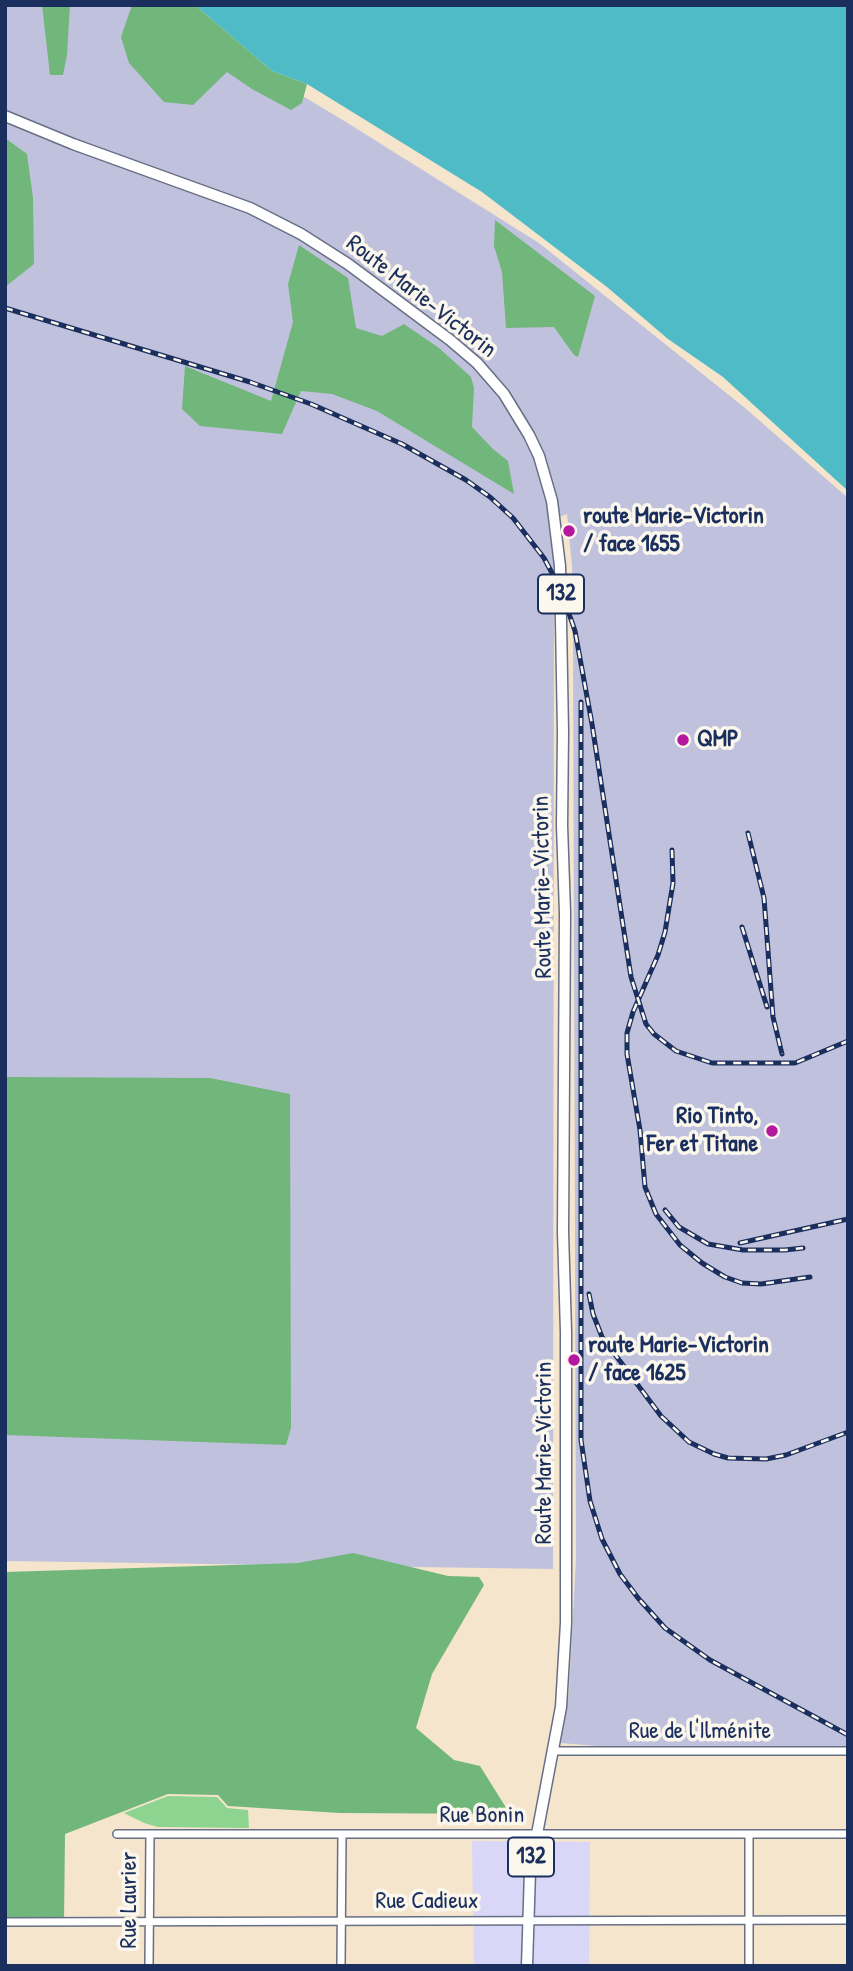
<!DOCTYPE html>
<html>
<head>
<meta charset="utf-8">
<style>
	body { margin:0 }
	#map { position:relative; width:853px; height:1971px; overflow:hidden; background:#f5e5cd; font-family:"Patrick Hand",sans-serif }
	canvas { display:block }
	.frame { position:absolute; inset:0; border:7px solid #1b2f5e; pointer-events:none }
</style>
</head>
<body>
<div id="map">
<canvas width="853" height="1971"></canvas>
<div class="frame"></div>
</div>
<script>
const c = document.querySelector('canvas').getContext('2d');
c.lineJoin = 'round';
function fill(path, color) { c.fillStyle = color; c.fill(path, 'evenodd'); }
const shape = rows => new Path2D(rows.map(r => 'M' + r).join(''));
function trace(path, color, width, dash) { c.strokeStyle = color; c.lineWidth = width; c.lineCap = dash ? 'butt' : 'round'; c.setLineDash(dash || []); c.stroke(path); }
function label(font, color, halo, rows, align = 'center') {
  c.font = font + ' "Patrick Hand",sans-serif'; c.lineWidth = 7; c.setLineDash([]); c.textBaseline = 'middle'; c.strokeStyle = halo; c.fillStyle = color; for (const [text, x, y, turn = 0] of rows) {
    c.save(); c.translate(x, y); c.rotate((+turn || 0) * Math.PI / 180); c.textAlign = isNaN(turn) ? turn : align; if (halo) c.strokeText(text, 0, 0); c.fillText(text, 0, 0); c.restore();
  }
}
const built = shape([
	[472,1841,590,1842,589,1966,474,1966]
]);
const industrial = shape([
	[5,5,150,5,166,14,346,122,539,243,745,408,848,498,848,1751,621,1748,560,1743,569,1691,576,1558,573,637,572,566,567,514,548,521,554,563,553,1569,5,1561]
]);
const green = shape([
	[168,1796,217,1797,227,1808,248,1810,249,1828,158,1827,144,1823,124,1813]
]);
const forest = shape([
	[42,5,70,5,67,55,63,75,50,75],
	[132,5,195,5,272,71,307,84,302,103,291,110,252,89,227,72,193,105,164,102,129,63,121,37],
	[5,138,27,154,33,198,34,264,5,287],
	[495,220,595,296,578,357,574,355,554,327,506,328,502,272,494,246],
	[299,245,348,278,356,328,382,336,404,324,439,348,471,377,474,388,472,427,493,449,508,461,514,494,377,411,332,394,301,391,282,434,200,426,182,409,185,366,271,401,293,322,288,284],
	[5,1077,210,1078,290,1094,291,1428,286,1445,5,1435],
	[353,1553,448,1576,479,1577,484,1585,432,1674,416,1728,454,1760,480,1766,510,1814,340,1813,228,1806,218,1795,168,1794,65,1834,64,1923,5,1920,5,1572,298,1563]
]);
const water = shape([
	[195,5,848,5,848,491,723,377,668,339,607,287,482,192,307,84,272,71]
]);
const street = shape([
	[553,1751,848,1751],
	[117,1834,848,1834],
	[749,1835,749,1966],
	[5,1922,848,1920],
	[149,1966,150,1834],
	[341,1966,342,1835]
]);
const primary = shape([
	[5,116,73,144,250,208,301,234,348,264,450,340,477,363,504,394,529,435,539,456,552,501,560,566,563,732,562,825,565,913,563,1232,566,1332,566,1623,561,1707,530,1871,527,1966]
]);
const rail = shape([
	[5,308,250,382,311,404,402,444,466,480,490,497,513,518,544,558,561,590,575,631,592,724,631,977,646,1024,654,1034,676,1051,712,1063,795,1063,848,1041],
	[581,702,581,1440,590,1501,602,1539,620,1574,638,1598,665,1628,710,1660,848,1735],
	[748,833,764,898,773,1017,782,1054],
	[672,850,673,883,665,932,658,955,633,1012,627,1033,627,1054,640,1130,645,1187,656,1214,680,1245,702,1263,725,1277,742,1283,761,1284,810,1277],
	[742,927,767,1007],
	[665,1210,679,1227,708,1244,743,1250,785,1250,803,1248],
	[740,1243,848,1219],
	[589,1294,593,1314,602,1337,661,1416,689,1442,714,1454,728,1458,766,1459,786,1455,848,1432]
]);
const markers = [
	[569,531,7,"#b5179e"],
	[683,740,7,"#b5179e"],
	[772,1131,7,"#b5179e"],
	[574,1360,7,"#b5179e"]
];
const shields = [
	[561,594,46],
	[531,1857,46]
];
const shieldNames = [
	["132",561,594],
	["132",531,1857]
];
const streetNames = [
	["Route Marie-Victorin",421,297,38],
	["Route Marie-Victorin",543,887,-91],
	["Route Marie-Victorin",545,1453,-90],
	["Rue de l'Ilménite",700,1732],
	["Rue Bonin",482,1816],
	["Rue Laurier",130,1900,-90],
	["Rue Cadieux",427,1902]
];
const poiNames = [
	["route Marie-Victorin",583,517],
	["/ face 1655",583,545],
	["QMP",697,740],
	["Rio Tinto,",758,1117,"right"],
	["Fer et Titane",758,1145,"right"],
	["route Marie-Victorin",588,1346],
	["/ face 1625",588,1374]
];
fill(built, '#dad6f7');
fill(industrial, '#c0c2dd');
fill(green, '#8cd490');
fill(forest, '#71b67a');
fill(water, '#4ebbc7');
trace(street, '#676f85', 10);
trace(primary, '#676f85', 13);
trace(street, '#fff', 7);
trace(primary, '#fff', 10);
trace(rail, '#1b2f5e', 5);
trace(rail, '#fbf7ec', 2.5, [8]);
for (const [x, y, r, color] of markers) { const dot = new Path2D(); dot.arc(x, y, r, 0, 2 * Math.PI); c.fillStyle = color; c.fill(dot); trace(dot, '#fbf7ec', 2.5); }
for (const [x, y, w] of shields) { const box = new Path2D(); box.roundRect(x - w / 2, y - 19.5, w, 39, 5); c.fillStyle = '#fbf7ec'; c.fill(box); trace(box, '#1b2f5e', 2); }
label('bold 23px', '#1b2f5e', null, shieldNames);
label('24px', '#1b2f5e', '#fbf7ec', streetNames);
label('bold 24px', '#1b2f5e', '#fbf7ec', poiNames, 'left');
</script>
</body>
</html>
